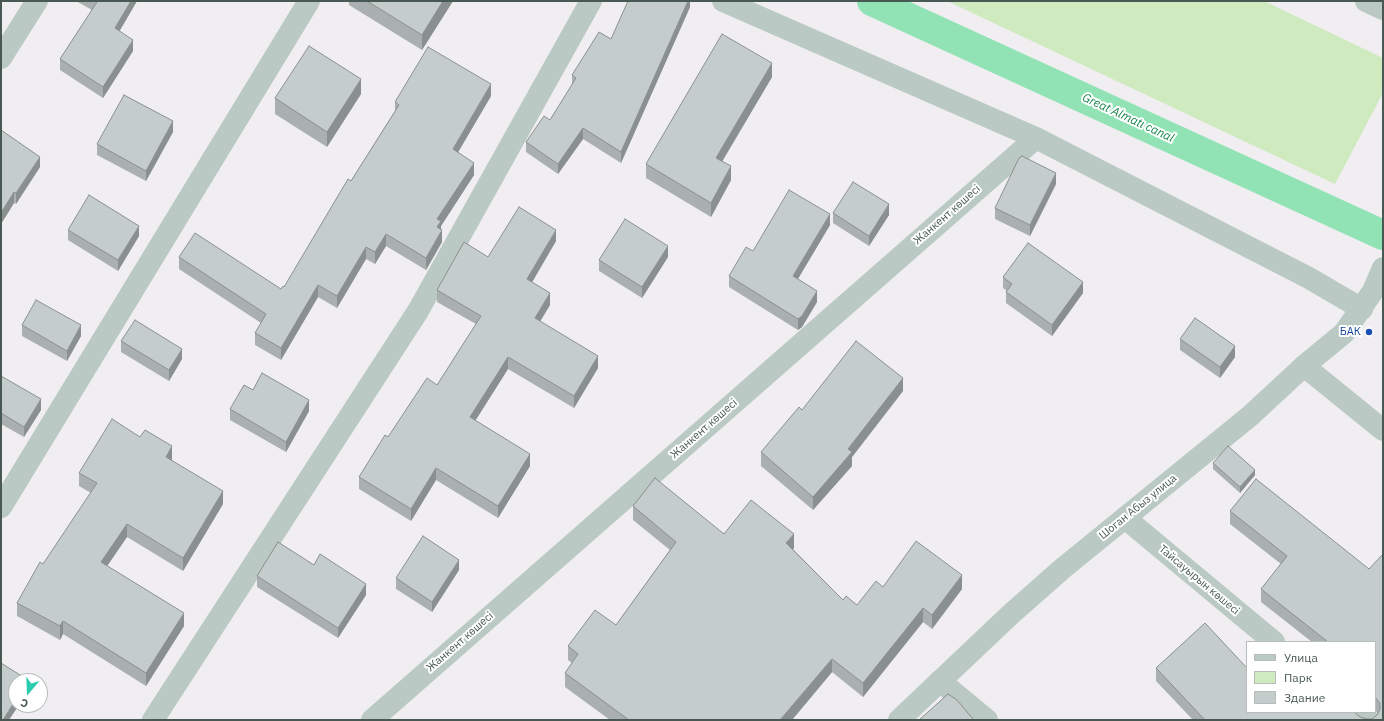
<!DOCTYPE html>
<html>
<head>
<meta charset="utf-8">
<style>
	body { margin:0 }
	#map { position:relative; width:1384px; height:721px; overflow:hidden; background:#f0eef0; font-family:"IBM Plex Sans",sans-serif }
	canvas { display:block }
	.frame { position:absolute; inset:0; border:2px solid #485954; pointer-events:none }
	.legend { position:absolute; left:1246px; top:641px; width:130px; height:72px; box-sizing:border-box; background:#fff; border:1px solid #b6bdbb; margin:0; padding:5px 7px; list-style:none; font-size:12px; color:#485954 }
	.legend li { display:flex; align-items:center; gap:8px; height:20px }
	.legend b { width:20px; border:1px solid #b6bdbb }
	.north { position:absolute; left:8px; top:673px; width:40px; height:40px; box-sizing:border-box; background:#fff; border:1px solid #b6bdbb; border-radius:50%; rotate:199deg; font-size:11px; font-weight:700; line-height:16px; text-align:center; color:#485954 }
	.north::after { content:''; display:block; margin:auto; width:14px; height:18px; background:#2bcdae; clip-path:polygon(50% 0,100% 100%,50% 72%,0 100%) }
</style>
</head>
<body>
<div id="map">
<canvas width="1384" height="721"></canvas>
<div class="frame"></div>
<ul class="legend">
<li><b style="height:5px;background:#bac9c4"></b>Улица</li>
<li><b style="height:11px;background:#d0eac0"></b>Парк</li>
<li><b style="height:11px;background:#c5cdcc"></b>Здание</li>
</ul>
<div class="north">С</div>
</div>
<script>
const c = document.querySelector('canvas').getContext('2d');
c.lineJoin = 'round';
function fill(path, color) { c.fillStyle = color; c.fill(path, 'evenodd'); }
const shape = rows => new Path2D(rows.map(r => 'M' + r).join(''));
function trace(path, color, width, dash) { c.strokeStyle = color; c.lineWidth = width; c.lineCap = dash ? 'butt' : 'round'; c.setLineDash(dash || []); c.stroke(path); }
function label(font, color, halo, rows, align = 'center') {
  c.font = font + ' "IBM Plex Sans",sans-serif'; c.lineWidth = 4; c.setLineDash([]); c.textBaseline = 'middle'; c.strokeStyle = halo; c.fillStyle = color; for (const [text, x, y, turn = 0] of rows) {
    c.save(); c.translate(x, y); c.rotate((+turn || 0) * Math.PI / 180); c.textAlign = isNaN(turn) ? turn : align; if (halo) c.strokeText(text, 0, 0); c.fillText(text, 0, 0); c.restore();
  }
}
const green = shape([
	[947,1,1264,1,1383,58,1383,93,1335,184]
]);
const canal = shape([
	[872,1,1383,235]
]);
const minor = shape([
	[723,1,1036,138,1309,278,1362,309],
	[1,58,37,1],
	[1304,366,1383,430],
	[1,507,309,1],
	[1125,518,1274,642],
	[940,681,987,720],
	[1358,712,1368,720],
	[153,720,418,311,591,1],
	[372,720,1036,138]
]);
const tertiary = shape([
	[1366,1,1383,9],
	[899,720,1011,614,1062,569,1250,416,1304,366,1344,333,1373,291,1383,268]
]);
const wall = shape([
	[76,1,137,1,119,31,133,51,103,98,60,70,60,59,92,10],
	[349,1,453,1,422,50,349,5],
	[690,1,690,7,621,163,583,139,558,174,526,152,526,142,550,120,572,85,572,75,611,39],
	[772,77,722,161,731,180,711,217,646,178,646,164],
	[361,94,327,147,275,114,275,98],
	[491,96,458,152,474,175,441,226,442,242,426,270,386,246,375,264,366,259,337,308,318,297,281,360,255,345,255,333,261,323,179,269,179,257,281,289,284,287,395,111,395,102],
	[1,130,40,167,16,204,14,203,1,224],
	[173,132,146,181,97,155,97,144],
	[1056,184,1030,236,995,219,995,208],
	[833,213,889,215,869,246,833,223],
	[830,225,798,279,817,302,802,327,798,330,729,287,729,276,753,251],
	[68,230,139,236,118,271,68,240],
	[556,241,532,282,550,305,540,321,598,368,574,408,508,369,475,421,530,466,498,518,436,480,411,521,359,489,359,477,388,437,437,385,476,324,437,302,437,290,488,257],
	[668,257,642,298,599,271,599,260],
	[1003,277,1083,293,1052,336,1006,303,1006,292,1007,291,1003,288],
	[22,325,81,336,67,361,22,336],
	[1180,339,1235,357,1220,378,1180,350],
	[121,341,182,359,169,381,121,352],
	[1,376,41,410,24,437,1,424],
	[253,390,309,411,286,452,230,420,230,409],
	[903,391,852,457,852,466,813,510,761,466,761,452,802,410],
	[172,459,172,460,223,504,183,571,127,537,107,566,184,626,146,686,63,634,60,640,17,616,17,603,43,564,91,493,79,486,79,473],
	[1213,463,1255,475,1240,493,1213,469],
	[633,506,724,534,794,548,793,549,843,600,857,605,883,587,962,589,932,629,923,622,863,697,832,672,792,720,610,720,565,687,565,673,572,663,568,660,568,646,616,625,670,550,633,520],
	[1230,511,1369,569,1383,720,1193,720,1156,681,1156,668,1247,712,1360,717,1367,719,1372,719,1377,715,1378,714,1375,710,1375,642,1312,642,1261,602,1261,589,1281,564,1230,524],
	[314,565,366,595,338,638,257,587,257,576],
	[459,570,432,612,396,589,396,578]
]);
const shadedWall = shape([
	[131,1,137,1,115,39,115,28],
	[443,1,453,1,422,50,422,35],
	[688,1,690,1,690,7,621,163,621,152],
	[133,40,133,51,103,98,103,87],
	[772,63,772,77,716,172,716,158],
	[361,79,361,94,327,147,327,132],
	[491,84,491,96,453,161,453,149],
	[173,121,173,132,146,181,146,171],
	[583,128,583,139,558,174,558,164],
	[40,157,40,167,16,204,16,193],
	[474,163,474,175,441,226,441,233,442,230,442,242,426,270,426,258,437,219],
	[731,166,731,180,711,217,711,203],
	[1056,173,1056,184,1030,236,1030,225],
	[14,192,14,203,1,224,1,213],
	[889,204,889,215,869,246,869,236],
	[830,214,830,225,793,287,793,276],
	[139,226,139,236,118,271,118,260],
	[556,230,556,241,527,291,527,279],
	[386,234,386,246,375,264,375,252],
	[668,246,668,257,642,298,642,287],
	[366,247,366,259,337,308,337,296],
	[1083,282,1083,293,1052,336,1052,325],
	[318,285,318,297,281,360,281,348],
	[817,291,817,302,802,327,798,330,798,319],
	[550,293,550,305,535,330,535,318],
	[81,325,81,336,67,361,67,351],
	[1235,346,1235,357,1220,378,1220,367],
	[182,349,182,359,169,381,169,370],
	[598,356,598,368,574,408,574,396],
	[508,357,508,369,470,429,470,417],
	[903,378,903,391,852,457,852,466,813,510,813,497,848,449],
	[41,399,41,410,24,437,24,427],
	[309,400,309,411,286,452,286,442],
	[172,446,172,459,166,470,166,457],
	[530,454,530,466,498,518,498,506],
	[436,468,436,480,411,521,411,509],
	[1255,470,1255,475,1240,493,1240,487],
	[223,491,223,504,183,571,183,558],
	[127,524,127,537,101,575,101,562],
	[794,534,794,548,786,557,786,543],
	[459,560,459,570,432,612,432,602],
	[962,575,962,589,932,629,932,615],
	[366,584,366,595,338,638,338,628],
	[923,608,923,622,863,697,863,683],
	[184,613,184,626,146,686,146,673],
	[63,621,63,634,60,640,60,626],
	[832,659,832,672,792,720,780,720],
	[16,699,16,705,19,705,9,720,3,720]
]);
const building = shape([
	[95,1,131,1,115,28,133,40,103,87,60,59,97,2,95,1],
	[367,1,443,1,422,35,367,1],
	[628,1,688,1,621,152,583,128,558,164,526,142,544,116,550,120,576,78,572,75,599,32,611,39,628,1],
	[722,34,772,63,716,158,731,166,711,203,646,164,722,34],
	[309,46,361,79,327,132,275,98,309,46],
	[428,47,491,84,453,149,474,163,437,219,441,221,437,227,442,230,426,258,386,234,375,252,366,247,337,296,318,285,281,348,255,333,266,314,179,257,195,233,281,289,283,286,284,287,348,179,351,181,399,105,395,102,428,47],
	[124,95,173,121,146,171,97,144,124,95],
	[1,130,40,157,16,193,14,192,1,213,1,130],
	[1022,156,1056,173,1030,225,995,208,1019,158,1022,156],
	[853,182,889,204,869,236,833,213,853,182],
	[789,190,830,214,793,276,817,291,802,316,798,319,729,276,746,247,753,251,789,190],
	[89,195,139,226,118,260,68,230,89,195],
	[519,207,556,230,527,279,550,293,535,318,598,356,574,396,508,357,470,417,530,454,498,506,436,468,411,509,359,477,385,435,388,437,427,378,437,385,481,316,437,290,464,242,488,257,519,207],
	[625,219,668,246,642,287,599,260,625,219],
	[1028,243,1083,282,1052,325,1006,292,1012,284,1003,277,1028,243],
	[36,300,81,325,67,351,22,325,36,300],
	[1195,318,1235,346,1220,367,1180,339,1195,318],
	[135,320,182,349,169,370,121,341,135,320],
	[856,341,903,378,848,449,852,452,813,497,761,452,799,407,802,410,856,341],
	[262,373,309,400,286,442,230,409,244,385,253,390,262,373],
	[1,376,41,399,24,427,1,413,1,376],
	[112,419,140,437,145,430,172,446,166,457,223,491,183,558,127,524,101,562,184,613,146,673,63,621,60,626,17,603,40,562,43,564,97,483,79,473,112,419],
	[1228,446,1255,470,1240,487,1213,463,1228,446],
	[655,478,724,534,751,500,794,534,786,543,843,600,846,596,857,605,876,581,883,587,916,541,962,575,932,615,923,608,863,683,832,659,780,720,629,720,565,673,578,654,568,646,595,610,616,625,676,542,633,506,655,478],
	[1256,479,1369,569,1383,554,1383,720,1205,720,1156,668,1205,623,1247,668,1247,712,1354,712,1360,717,1367,719,1372,719,1377,715,1380,709,1380,703,1375,697,1375,642,1328,642,1261,589,1287,556,1230,511,1256,479],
	[423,536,459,560,432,602,396,578,423,536],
	[278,542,314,565,320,554,366,584,338,628,257,576,278,542],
	[1,663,28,680,27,681,16,681,16,699,3,720,1,720,1,663],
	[948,694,957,700,973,719,972,720,919,720,948,694]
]);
const markers = [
	[1369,332,4,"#1a4fb4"]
];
const streetNames = [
	["Жанкент көшесі",947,215,-41],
	["Жанкент көшесі",704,429,-41],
	["Шоган Абыз улица",1138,507,-39],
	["Тайсауырын көшесі",1199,580,40],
	["Жанкент көшесі",460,642,-41]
];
const transitNames = [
	["БАК",1361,332]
];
const waterNames = [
	["Great Almatı canal",1128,118,25]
];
fill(green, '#d0eac0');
trace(canal, '#91e3b6', 30);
trace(minor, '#bac9c4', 22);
trace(tertiary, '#bac9c4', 22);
fill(wall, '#a9b0af');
fill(shadedWall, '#8a908f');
fill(building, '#c5cdcc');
trace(building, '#8a908f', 1);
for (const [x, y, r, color] of markers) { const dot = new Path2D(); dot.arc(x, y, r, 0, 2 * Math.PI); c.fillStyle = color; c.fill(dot); trace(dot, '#fff', 1.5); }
label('11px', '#485954', '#fff', streetNames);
label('11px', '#164399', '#fff', transitNames, 'right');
label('italic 12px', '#19854a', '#fff', waterNames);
</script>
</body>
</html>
